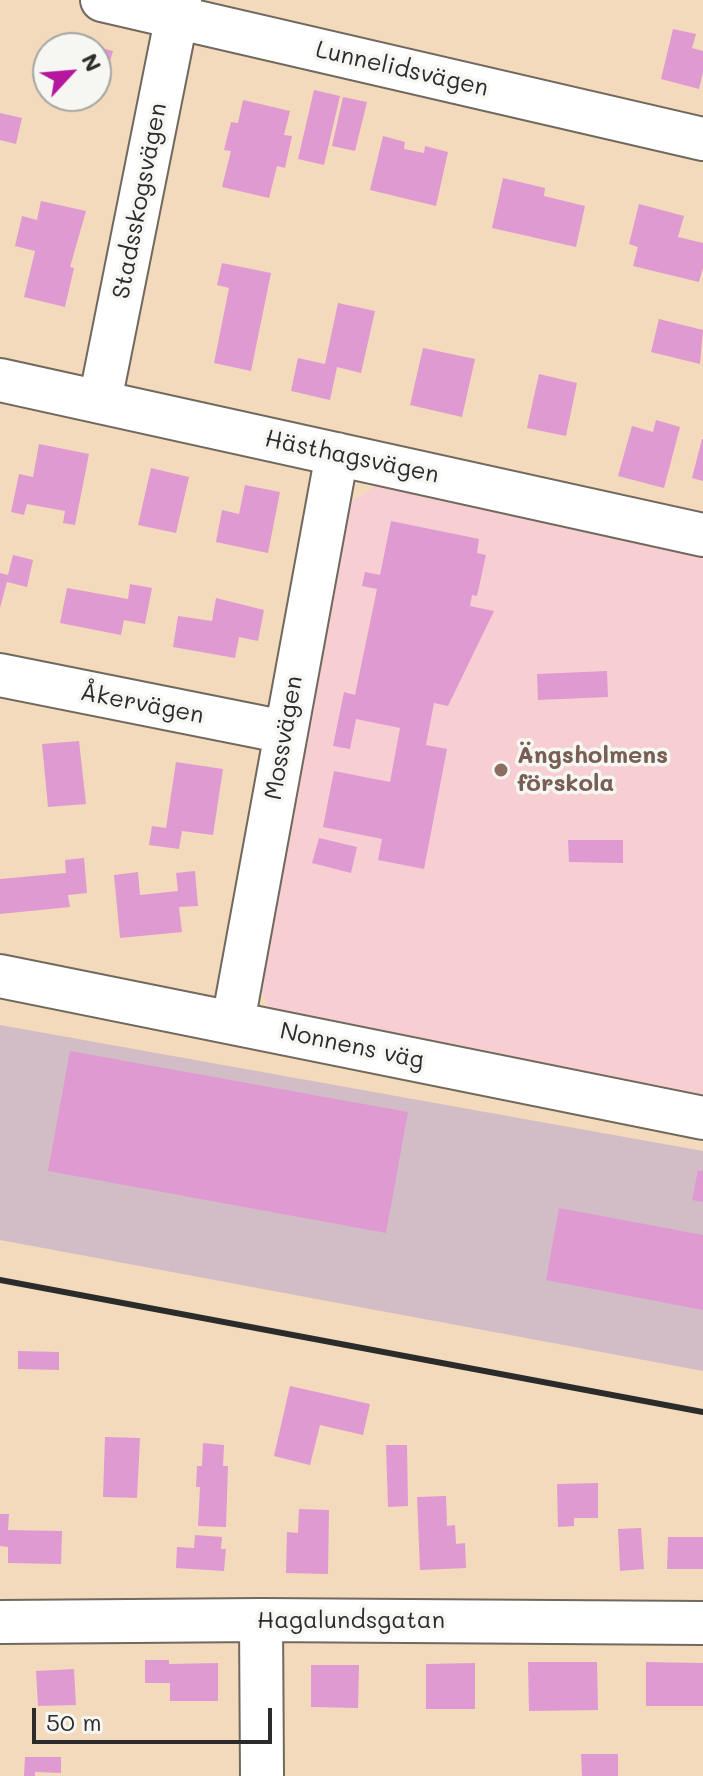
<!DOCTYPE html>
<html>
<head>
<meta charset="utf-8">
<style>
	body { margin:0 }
	#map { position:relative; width:703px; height:1776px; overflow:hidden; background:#f3dabc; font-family:Mali,sans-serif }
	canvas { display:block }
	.north { position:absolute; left:32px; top:32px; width:80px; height:80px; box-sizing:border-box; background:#f6f6f2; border:2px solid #a5a5a2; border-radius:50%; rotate:64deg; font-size:22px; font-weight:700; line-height:32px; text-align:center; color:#2b2b2b }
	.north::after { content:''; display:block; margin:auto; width:28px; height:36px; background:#b5179e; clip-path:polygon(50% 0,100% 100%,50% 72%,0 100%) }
	.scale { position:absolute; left:32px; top:1708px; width:240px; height:36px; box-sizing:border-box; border:4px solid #2b2b2b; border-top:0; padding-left:10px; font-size:24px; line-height:28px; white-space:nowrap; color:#2b2b2b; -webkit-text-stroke:6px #f6f6f2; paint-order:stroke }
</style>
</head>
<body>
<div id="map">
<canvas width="703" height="1776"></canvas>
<div class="north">N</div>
<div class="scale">50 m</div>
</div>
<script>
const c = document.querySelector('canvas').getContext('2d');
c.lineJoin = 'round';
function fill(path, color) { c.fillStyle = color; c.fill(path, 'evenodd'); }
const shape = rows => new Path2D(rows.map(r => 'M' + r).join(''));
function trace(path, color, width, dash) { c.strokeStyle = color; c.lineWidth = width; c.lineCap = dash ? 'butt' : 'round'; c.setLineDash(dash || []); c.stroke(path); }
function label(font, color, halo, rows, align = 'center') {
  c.font = font + ' Mali,sans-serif'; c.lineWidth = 7; c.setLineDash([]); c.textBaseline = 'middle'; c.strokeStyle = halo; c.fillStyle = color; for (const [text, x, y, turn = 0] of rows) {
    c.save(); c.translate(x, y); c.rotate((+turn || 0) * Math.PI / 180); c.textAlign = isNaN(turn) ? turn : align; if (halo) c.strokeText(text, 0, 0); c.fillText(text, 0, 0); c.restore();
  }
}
const built = shape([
	[377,485,703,555,703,1094,270,1009,258,984,349,503]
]);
const industrial = shape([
	[0,1025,703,1151,703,1371,0,1240]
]);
const building = shape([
	[673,29,696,34,692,48,703,51,703,72,699,89,661,79],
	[84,43,113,51,103,86,96,84,96,48,83,48],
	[314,90,340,96,324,165,298,159],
	[343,97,367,102,355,151,332,146],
	[243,100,290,111,284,135,292,136,285,168,277,166,269,198,222,187,231,151,224,150,231,122,238,123],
	[0,113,22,118,16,144,0,140],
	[383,136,405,142,404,149,424,153,425,146,448,152,436,206,370,190],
	[503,178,545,188,544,196,585,206,576,247,492,228],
	[41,201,86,211,70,267,74,268,65,307,24,297,35,251,15,246,22,216,37,220],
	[639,204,684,216,678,237,703,243,703,268,699,282,633,266,638,247,629,244],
	[222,263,271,273,251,371,214,363,229,288,217,285],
	[338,303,375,311,361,373,337,367,330,400,291,391,298,358,325,364],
	[659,319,703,330,700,364,651,352],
	[423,348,475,359,462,417,410,405],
	[539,374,577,383,566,436,527,428],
	[656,420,680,427,664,488,618,476,632,426,653,432],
	[702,439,703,439,703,481,692,478],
	[39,444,89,454,75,525,63,523,65,511,27,504,24,515,11,512,19,474,33,477],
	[151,468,189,477,176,533,138,525],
	[245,485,280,492,268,553,216,542,222,510,239,514],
	[391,521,479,539,477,553,486,555,477,596,472,595,470,606,494,611,448,706,434,703,426,745,447,749,424,869,378,860,382,839,323,827,334,771,390,782,400,728,356,719,350,749,333,746,344,692,355,695,377,589,362,586,365,572,380,575],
	[13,555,33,560,27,587,7,582,0,608,0,573,8,575],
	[130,584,152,588,145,624,124,620,121,635,60,623,67,588,128,599],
	[216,598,264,610,258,641,239,637,235,658,173,647,178,616,212,621],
	[607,671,608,697,538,700,537,674],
	[79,741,86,804,48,807,42,744],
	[176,762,223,769,213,835,182,831,179,849,149,845,152,826,166,828],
	[319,838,357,847,351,873,312,863],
	[568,840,623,840,623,863,569,862],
	[84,858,87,893,68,895,70,907,0,914,0,879,66,873,65,860],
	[195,871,198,906,179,907,182,932,120,938,114,875,138,872,140,895,178,891,176,873],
	[70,1051,408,1112,386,1233,48,1171],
	[698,1170,703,1171,703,1202,692,1200],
	[559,1208,703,1235,703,1310,546,1280],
	[18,1351,59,1352,59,1370,18,1369],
	[290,1386,370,1404,363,1435,320,1425,310,1465,274,1456],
	[105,1437,140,1438,137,1498,103,1497],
	[203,1443,224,1445,223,1466,228,1466,226,1527,198,1526,200,1487,196,1487,197,1466,202,1466],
	[386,1445,407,1445,408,1506,388,1507],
	[598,1483,598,1518,574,1518,574,1526,558,1527,557,1484],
	[446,1496,447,1526,455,1525,456,1544,465,1543,466,1568,420,1570,417,1497],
	[299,1509,329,1510,328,1574,286,1573,287,1532,298,1533],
	[0,1514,9,1514,8,1530,62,1531,61,1564,8,1563,8,1547,0,1546],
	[641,1528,644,1569,620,1571,618,1529],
	[195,1535,222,1537,221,1549,226,1549,224,1571,176,1568,177,1547,194,1548],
	[668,1537,703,1537,703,1569,667,1569],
	[145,1660,169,1660,169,1664,218,1663,218,1701,170,1701,170,1683,145,1683],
	[528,1662,597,1662,598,1710,529,1711],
	[646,1662,703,1663,703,1706,646,1706],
	[475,1663,475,1709,426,1709,426,1664],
	[311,1665,359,1665,358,1708,311,1707],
	[74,1669,76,1705,38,1706,36,1671],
	[581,1754,618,1754,618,1776,582,1776],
	[25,1757,61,1757,61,1773,35,1772,35,1776,24,1776]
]);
const minor = shape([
	[102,0,703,139],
	[0,380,703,535],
	[100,401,180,0],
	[0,675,285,732],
	[0,976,703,1118],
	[233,1022,337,454],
	[261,1620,262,1776],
	[0,1622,261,1620,703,1623]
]);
const rail = shape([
	[0,1280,703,1412]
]);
const markers = [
	[501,770,8,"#8d6e63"]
];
const streetNames = [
	["Lunnelidsvägen",402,69,13],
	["Stadsskogsvägen",140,201,-79],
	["Hästhagsvägen",352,457,12],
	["Åkervägen",142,704,11],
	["Mossvägen",284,738,-80],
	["Nonnens väg",352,1046,12],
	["Hagalundsgatan",351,1621]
];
const educationNames = [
	["Ängsholmens",517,756],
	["förskola",517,784]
];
fill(built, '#f7cfd2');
fill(industrial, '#d2bdc6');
fill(building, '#df9ad2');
trace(minor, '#71685e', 46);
trace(minor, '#fff', 42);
trace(rail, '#2b2b2b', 6);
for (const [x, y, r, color] of markers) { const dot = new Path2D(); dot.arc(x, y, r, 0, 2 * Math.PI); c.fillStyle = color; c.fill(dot); trace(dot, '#f6f6f2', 3); }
label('24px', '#2b2b2b', '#f6f6f2', streetNames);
label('bold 24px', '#785e54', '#f6f6f2', educationNames, 'left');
</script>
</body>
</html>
